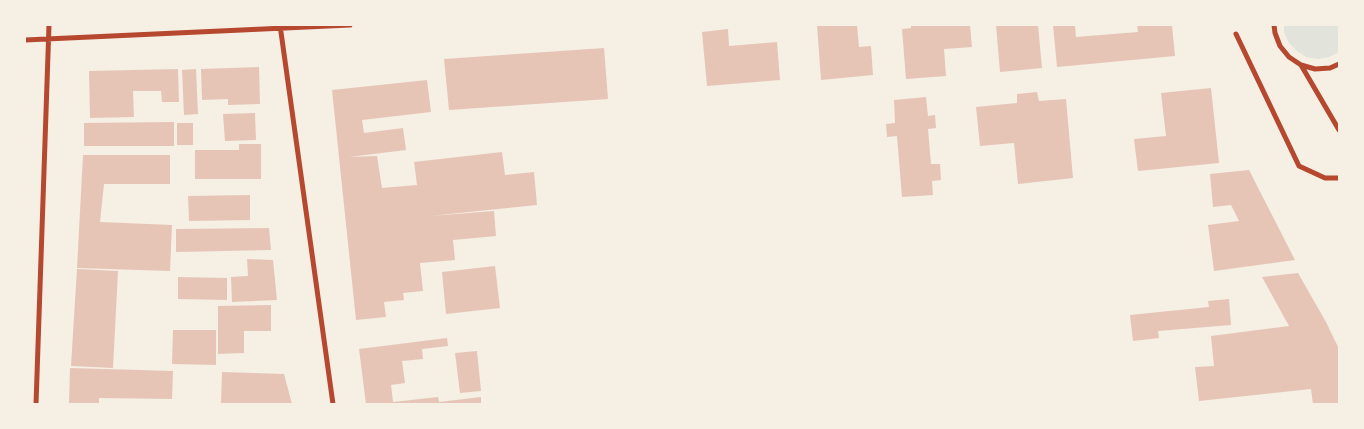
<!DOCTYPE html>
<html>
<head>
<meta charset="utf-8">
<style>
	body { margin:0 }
	#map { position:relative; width:1364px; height:429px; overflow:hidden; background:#f6efe4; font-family:"IBM Plex Sans",sans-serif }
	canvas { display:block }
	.frame { position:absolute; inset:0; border:26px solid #f6efe4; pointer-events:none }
</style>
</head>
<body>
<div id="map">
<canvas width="1364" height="429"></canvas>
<div class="frame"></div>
</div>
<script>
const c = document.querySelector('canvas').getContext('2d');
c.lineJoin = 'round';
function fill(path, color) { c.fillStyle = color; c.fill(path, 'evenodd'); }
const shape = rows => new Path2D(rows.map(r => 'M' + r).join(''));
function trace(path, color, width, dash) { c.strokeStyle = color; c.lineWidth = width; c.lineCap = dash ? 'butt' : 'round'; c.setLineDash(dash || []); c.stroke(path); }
const green = shape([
	[1284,25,1339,25,1339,52,1329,57,1318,59,1306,57,1297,51,1289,43,1284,32]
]);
const building = shape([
	[817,25,857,25,859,47,871,46,873,75,821,80],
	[911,25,970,25,972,47,944,49,946,76,906,79,902,29,911,28],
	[996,25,1038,25,1042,68,1000,72],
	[1053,25,1075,25,1076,37,1138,32,1137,25,1172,25,1175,56,1057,67],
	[728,29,729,46,777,42,780,80,707,86,702,32],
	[604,48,608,99,449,110,444,59],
	[259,67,260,104,228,105,228,99,202,100,201,69],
	[178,69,179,102,162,102,161,91,133,91,134,117,90,118,89,71],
	[196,69,198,114,184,115,182,70],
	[427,80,431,112,362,120,364,133,403,128,406,150,349,157,377,156,382,188,417,185,414,162,502,152,505,175,534,172,537,205,430,216,494,211,496,236,453,240,455,260,420,263,423,291,403,293,404,300,384,302,386,317,356,320,332,90],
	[1211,88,1219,163,1138,171,1134,139,1166,136,1161,93],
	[1037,92,1039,101,1066,99,1073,178,1018,184,1014,143,980,146,976,107,1017,103,1017,94],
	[926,97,928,116,935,115,936,128,928,129,931,164,940,164,941,180,932,181,933,195,902,197,897,136,887,137,886,124,895,123,894,100],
	[255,113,256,140,225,141,223,114],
	[174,122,174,146,84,146,84,123],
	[177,123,193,123,193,145,177,145],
	[239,144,261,144,261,179,195,179,195,150,239,150],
	[83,155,170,155,170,184,104,184,100,222,172,225,170,271,77,268],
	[1249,170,1295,260,1214,271,1208,225,1239,221,1231,205,1213,207,1210,174],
	[250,195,250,220,189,221,188,196],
	[269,228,271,250,176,252,176,229],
	[247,259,273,260,277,300,232,302,231,277,248,276],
	[495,266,500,308,446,314,442,272],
	[77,269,118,271,113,368,71,366],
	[1298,273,1326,322,1339,349,1339,404,1313,404,1311,389,1199,401,1195,367,1214,366,1211,336,1289,326,1262,277],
	[178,277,227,278,227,300,178,299],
	[1229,299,1231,325,1158,331,1159,338,1133,341,1130,315,1209,307,1208,301],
	[271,305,271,331,244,331,244,353,218,354,218,306],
	[173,330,216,330,216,365,172,364],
	[447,338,448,346,422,349,423,359,402,361,405,383,391,385,393,402,438,397,439,402,481,397,481,404,366,404,359,349],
	[477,351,481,391,460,393,455,353],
	[70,368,173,371,172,399,99,398,99,404,69,404],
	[222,372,284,374,292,404,221,404]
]);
const minor = shape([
	[280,25,333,404],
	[1274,25,1275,33,1280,46,1289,57,1301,65,1315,69,1330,68,1339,64],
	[1236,34,1299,166,1325,178,1339,178],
	[25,40,350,25],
	[1301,65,1339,130],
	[36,404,49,25]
]);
fill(green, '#e2e4dc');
fill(building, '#e6c5b7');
trace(minor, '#b5482f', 5);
</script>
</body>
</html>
